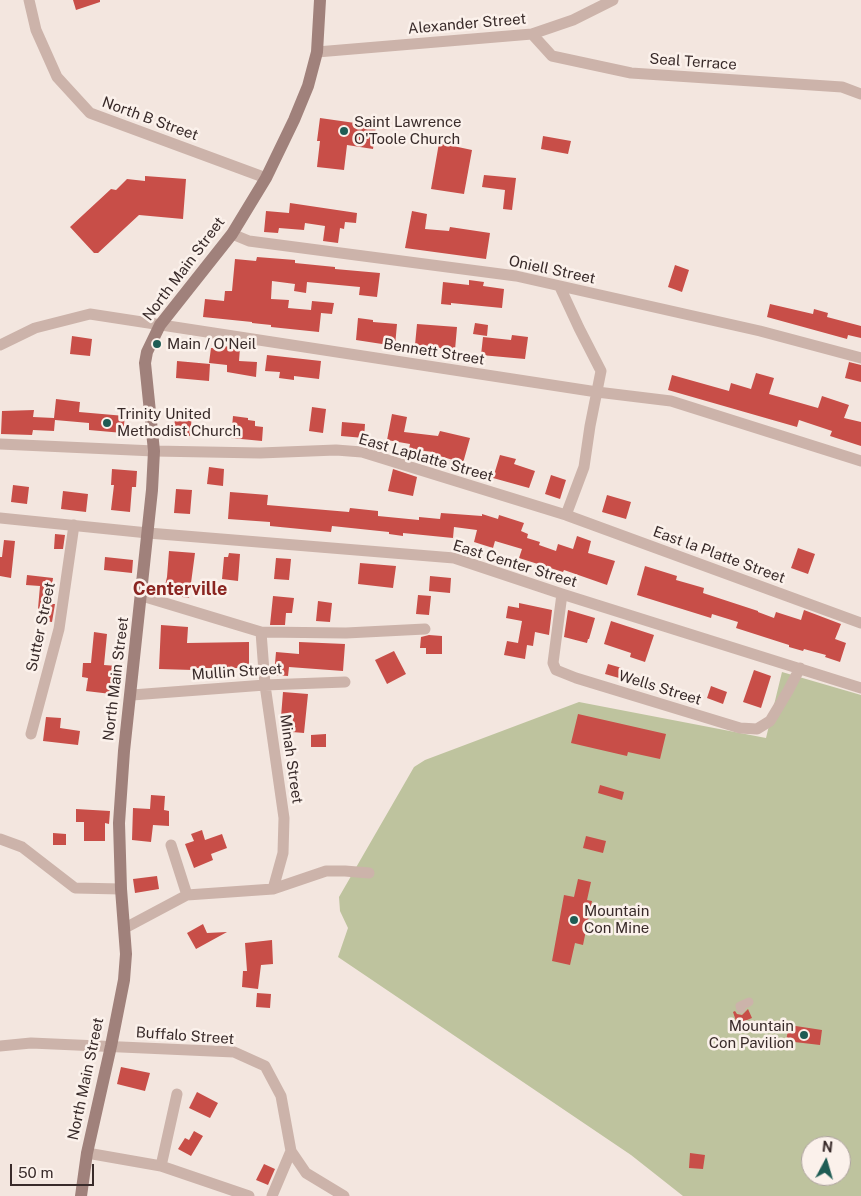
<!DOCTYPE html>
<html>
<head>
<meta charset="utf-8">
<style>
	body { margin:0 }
	#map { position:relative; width:861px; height:1196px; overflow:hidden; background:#f3e6df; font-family:"Public Sans",sans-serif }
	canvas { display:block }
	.north { position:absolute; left:801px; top:1136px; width:50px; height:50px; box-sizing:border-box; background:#fbf1eb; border:1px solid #ada29e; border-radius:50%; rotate:6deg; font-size:14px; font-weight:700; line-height:20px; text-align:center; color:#392b2a }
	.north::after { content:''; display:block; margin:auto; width:18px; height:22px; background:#1e5c54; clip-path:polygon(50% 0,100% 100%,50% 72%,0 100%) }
	.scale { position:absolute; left:10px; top:1164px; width:84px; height:22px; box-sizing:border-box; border:2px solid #392b2a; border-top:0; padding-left:6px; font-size:15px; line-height:18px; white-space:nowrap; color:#392b2a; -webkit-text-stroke:4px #fbf1eb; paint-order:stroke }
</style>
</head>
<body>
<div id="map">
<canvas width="861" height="1196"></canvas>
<div class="north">N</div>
<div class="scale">50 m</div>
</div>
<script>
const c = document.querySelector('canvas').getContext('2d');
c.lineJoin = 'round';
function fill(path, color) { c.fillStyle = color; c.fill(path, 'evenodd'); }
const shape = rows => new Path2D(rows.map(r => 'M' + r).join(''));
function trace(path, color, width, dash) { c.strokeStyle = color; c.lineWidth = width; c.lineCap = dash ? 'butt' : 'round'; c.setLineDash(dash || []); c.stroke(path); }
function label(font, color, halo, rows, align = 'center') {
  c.font = font + ' "Public Sans",sans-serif'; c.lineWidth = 5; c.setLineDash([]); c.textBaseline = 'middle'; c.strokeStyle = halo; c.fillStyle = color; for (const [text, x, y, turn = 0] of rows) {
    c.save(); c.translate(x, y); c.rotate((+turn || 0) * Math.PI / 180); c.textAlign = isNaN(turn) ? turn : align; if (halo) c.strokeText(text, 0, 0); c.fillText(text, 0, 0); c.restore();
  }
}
const green = shape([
	[782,672,861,695,861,1196,683,1196,631,1155,338,957,348,928,340,911,339,897,414,767,425,760,579,702,766,738],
	[811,1146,841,1146,841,1176,811,1176]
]);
const building = shape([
	[73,0,100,0,100,2,76,10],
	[320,118,376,126,373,149,347,145,344,170,317,167,320,141,317,141],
	[543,136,571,141,568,154,541,149],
	[439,143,472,150,464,194,431,189],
	[484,175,516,178,512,210,503,209,505,190,482,187],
	[145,176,186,179,183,219,139,215,98,253,94,253,70,227,111,189,116,190,127,179,145,181],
	[290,203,357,213,356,223,345,222,344,229,340,228,338,243,323,241,325,226,305,223,304,230,279,228,278,233,264,232,266,211,289,213],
	[412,211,427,214,425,229,449,231,450,227,490,233,486,259,405,248],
	[257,257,295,260,295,263,335,267,335,269,380,273,377,297,359,295,360,287,307,282,306,293,294,291,295,284,272,281,271,299,289,300,288,308,311,310,312,301,334,303,332,314,321,313,319,332,271,327,271,325,252,323,252,322,203,317,205,299,224,301,225,291,232,291,235,259,256,261],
	[675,265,689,270,682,292,668,287],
	[469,280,484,282,483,286,504,289,502,308,451,303,451,305,441,304,443,282,469,285],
	[770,304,813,314,814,309,828,313,827,317,861,326,861,338,848,335,847,339,767,317],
	[358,318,373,320,373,322,397,324,395,346,356,340],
	[475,323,488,325,487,336,473,334],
	[417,324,457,327,455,350,415,345],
	[512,335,528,337,525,359,481,355,483,337,511,340],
	[72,336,92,339,90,356,70,354],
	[223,346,240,348,239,361,257,362,256,377,227,372,227,365,209,363,211,348,223,349],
	[267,355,321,361,319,379,294,376,294,380,279,378,280,372,265,371],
	[177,361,210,364,209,381,176,378],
	[849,362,861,365,861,382,845,378],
	[756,373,774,378,769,394,818,408,822,396,849,405,844,418,861,422,861,446,830,436,832,431,799,420,797,427,668,390,672,375,729,391,731,383,751,389],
	[56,399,80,402,79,412,125,416,123,433,89,430,89,423,55,420,54,431,33,430,32,435,1,434,2,411,34,410,33,417,54,418],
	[312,407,326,409,323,433,309,431],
	[176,413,192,415,190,436,173,434],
	[392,414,407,417,404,432,438,436,440,431,470,438,463,463,433,454,433,452,409,449,410,444,387,440],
	[233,416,248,418,248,420,255,421,255,426,263,427,262,441,231,438],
	[342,422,365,424,364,438,341,436],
	[500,455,516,459,514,464,535,471,529,488,493,478],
	[209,467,224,469,223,486,207,484],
	[112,469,137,471,136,487,132,487,130,512,111,510,114,485,111,485],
	[393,469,417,477,413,496,388,491],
	[551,475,566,480,560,499,545,494],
	[13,485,29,487,27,504,11,502],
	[176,489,192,490,190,514,174,513],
	[63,491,88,494,86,512,61,509],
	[230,492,268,495,267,505,349,512,350,508,378,511,378,516,419,520,419,517,440,519,441,513,482,516,482,514,498,519,499,515,524,523,521,531,528,534,527,538,540,542,539,545,556,551,558,544,573,549,577,536,591,541,588,553,615,561,607,585,564,570,563,572,519,558,522,549,495,541,493,548,474,542,477,530,454,527,453,538,403,533,403,536,389,534,389,532,332,526,331,532,270,526,270,522,228,519],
	[607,495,631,502,626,519,602,512],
	[55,534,65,535,63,549,54,549],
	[4,540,15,541,11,578,0,576,0,557,2,557],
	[798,548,815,554,808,574,791,568],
	[169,551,195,553,189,598,163,594,167,577],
	[229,553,240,554,238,581,222,579,224,557,228,557],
	[105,557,133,560,132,573,104,570],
	[276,558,291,559,289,580,274,579],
	[360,563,396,566,393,588,358,584],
	[645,566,677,576,676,580,704,588,703,593,758,611,758,612,774,618,776,612,801,620,804,610,841,624,835,639,846,643,840,662,825,657,826,655,804,649,803,651,789,647,789,645,736,628,738,622,712,614,711,618,637,595],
	[27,575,53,578,50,604,55,604,52,622,37,620,40,586,26,585],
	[430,576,451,578,450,593,429,591],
	[418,595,431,596,429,615,416,614],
	[273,596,294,598,292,613,286,613,285,625,270,625],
	[318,601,332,603,330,622,316,621],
	[519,603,552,610,549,635,535,632,533,646,527,645,525,659,504,655,507,641,518,643,522,621,506,618,508,606,519,608],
	[568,610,595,618,589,639,588,639,587,643,564,637],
	[611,621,654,635,645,662,630,657,631,653,604,644],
	[161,625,188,627,187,643,249,642,249,668,193,668,193,670,159,669],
	[94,632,107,634,104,665,117,666,116,680,113,679,111,694,86,691,88,678,82,677,83,663,91,663],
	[429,635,442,636,442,654,426,654,426,648,420,648,421,637],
	[299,642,345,644,343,671,289,667,288,676,274,675,276,652,299,654],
	[394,651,406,674,387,684,375,660],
	[608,664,622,668,619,678,605,674],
	[754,670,771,676,761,708,743,702],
	[711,686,727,692,723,704,707,698],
	[283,692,308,694,304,733,292,732,293,718,281,717],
	[578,714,666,734,660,759,628,752,627,756,571,743],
	[46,717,61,718,60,728,80,731,78,745,43,741],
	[326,734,326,747,311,747,311,735],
	[600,785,624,792,622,800,598,793],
	[151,795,165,796,164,810,169,811,169,826,153,825,151,842,132,840,133,808,150,809],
	[76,809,110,811,109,824,105,823,105,841,84,841,84,822,76,822],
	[202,830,205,840,222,834,227,848,211,854,213,860,194,868,185,844,194,841,191,834],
	[53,833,66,834,66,845,53,845],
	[586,836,606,841,603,853,583,848],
	[157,876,159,889,135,893,133,879],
	[578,879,591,882,587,900,592,901,583,945,575,943,570,965,552,961,564,895,574,897],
	[203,924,207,933,227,932,196,949,187,933],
	[272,940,273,964,261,965,258,989,242,987,243,971,247,971,245,943],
	[257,993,271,994,270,1008,256,1007],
	[748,1009,752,1018,737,1024,733,1012,735,1011,737,1014,742,1015],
	[789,1025,822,1030,820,1045,786,1041],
	[121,1067,150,1073,145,1091,117,1084],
	[197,1092,218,1103,210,1118,189,1108],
	[194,1131,203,1136,191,1156,178,1149,185,1138,189,1140],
	[690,1153,705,1155,703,1169,689,1168],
	[264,1164,275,1169,268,1185,256,1180]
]);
const pedestrian = shape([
	[741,1009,740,1006,749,1002]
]);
const minor = shape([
	[29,0,36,30,57,77,90,113,266,178],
	[532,34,552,56,631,73,842,87,861,94],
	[317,52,532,34,573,20,613,0],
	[232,234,249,241,516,276,760,331,861,358],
	[560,287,579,328,601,371,590,426,584,467,566,515],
	[0,345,35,328,90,314,597,392,671,401,861,461],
	[0,444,154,451,260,453,336,450,362,452,566,515,861,623],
	[0,518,148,533,454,558,562,594,861,688],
	[562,594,553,663,556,670,576,678,740,728,757,729,770,721,788,691,800,668],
	[142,596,261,632,346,633,425,629],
	[261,632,265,685,284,818,283,853,273,889],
	[132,695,265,685,345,682],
	[31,734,59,629,74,525],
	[0,839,22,847,75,888,121,889],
	[171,845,187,895],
	[125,928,187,895,273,889,326,871,345,871,369,873],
	[0,1046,31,1043,234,1052,265,1066,281,1096,291,1151,306,1173,344,1196],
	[87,1153,161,1166,249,1196],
	[161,1166,177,1094],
	[272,1196,291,1151]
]);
const secondary = shape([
	[81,1196,87,1153,111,1046,124,980,126,954,121,889,119,823,124,751,152,490,154,451,145,363,147,352,160,325,232,234,266,178,294,120,308,86,317,52,320,0]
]);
const markers = [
	[344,131,5,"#1e5c54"],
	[157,344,5,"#1e5c54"],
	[107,423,5,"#1e5c54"],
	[574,920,5,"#1e5c54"],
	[804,1035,5,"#1e5c54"]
];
const streetNames = [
	["Alexander Street",467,24,-5],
	["Seal Terrace",693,62,4],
	["North B Street",150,119,20],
	["North Main Street",184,269,-53],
	["Oniell Street",552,270,12],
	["Bennett Street",434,352,9],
	["East Laplatte Street",426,458,16],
	["East la Platte Street",719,555,20],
	["East Center Street",515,564,17],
	["Sutter Street",41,627,-78],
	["Mullin Street",237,672,-4],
	["North Main Street",116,679,-83],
	["Wells Street",660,688,17],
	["Minah Street",291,759,82],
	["Buffalo Street",185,1036,4],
	["North Main Street",86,1079,-78]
];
const poiNames = [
	["Saint Lawrence",354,122],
	["O'Toole Church",354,139],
	["Main / O'Neil",167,344],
	["Trinity United",117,414],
	["Methodist Church",117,431],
	["Mountain",584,911],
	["Con Mine",584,928],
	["Mountain",794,1026,"right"],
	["Con Pavilion",794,1043,"right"]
];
const quarterNames = [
	["Centerville",180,589]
];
fill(green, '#bec39e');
fill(building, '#c84e48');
trace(pedestrian, '#ccb3aa', 9);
trace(minor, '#ccb3aa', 11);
trace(secondary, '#a0817b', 12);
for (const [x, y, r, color] of markers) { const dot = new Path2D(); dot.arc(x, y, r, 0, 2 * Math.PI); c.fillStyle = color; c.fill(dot); trace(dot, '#fbf1eb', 2); }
label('15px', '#392b2a', '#fbf1eb', streetNames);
label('15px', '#392b2a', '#fbf1eb', poiNames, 'left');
label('bold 18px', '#8a2521', '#fbf1eb', quarterNames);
</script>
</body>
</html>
